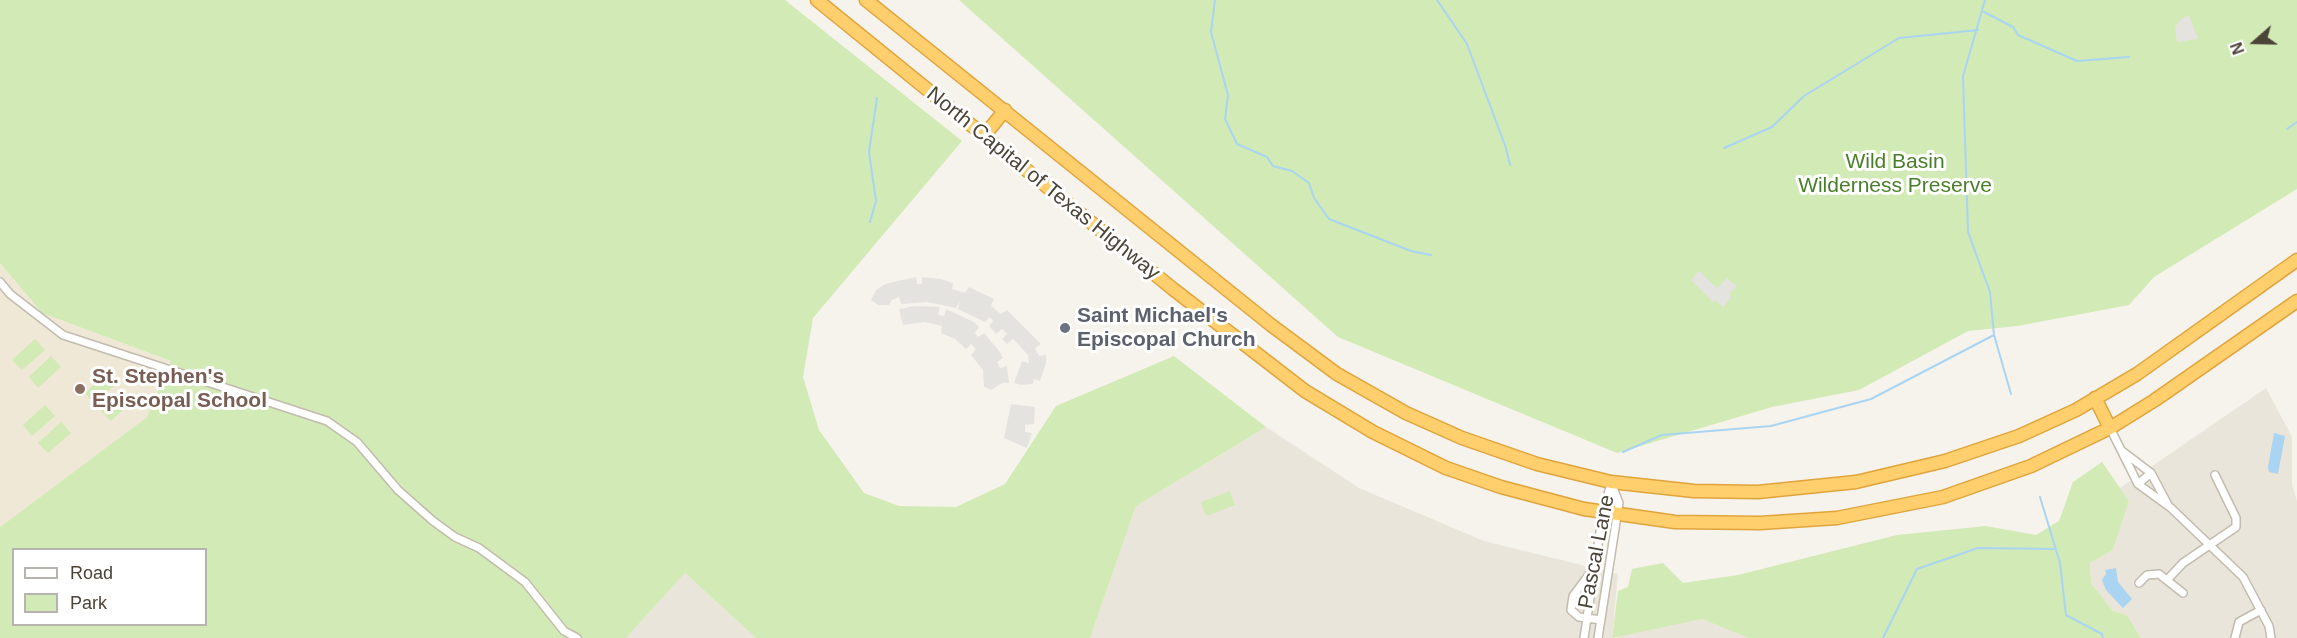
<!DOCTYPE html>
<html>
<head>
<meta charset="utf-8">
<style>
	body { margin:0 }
	#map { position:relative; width:2297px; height:638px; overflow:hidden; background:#f6f3ec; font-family:Arial,sans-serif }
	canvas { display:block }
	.legend { position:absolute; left:12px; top:548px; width:195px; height:78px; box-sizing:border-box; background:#fff; border:2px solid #b7b4b0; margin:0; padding:8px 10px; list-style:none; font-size:18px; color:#4b4439 }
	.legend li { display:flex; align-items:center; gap:12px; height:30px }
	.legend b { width:30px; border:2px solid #b7b4b0 }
	.north { position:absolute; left:2225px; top:12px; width:60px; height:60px; -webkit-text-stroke:4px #fff; paint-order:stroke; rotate:250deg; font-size:16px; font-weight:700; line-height:24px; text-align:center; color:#4b4439 }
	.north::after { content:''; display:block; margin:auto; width:21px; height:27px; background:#4b4439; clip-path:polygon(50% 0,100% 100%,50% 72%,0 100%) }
</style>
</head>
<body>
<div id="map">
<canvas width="2297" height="638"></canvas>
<ul class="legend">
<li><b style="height:8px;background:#fff"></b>Road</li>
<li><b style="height:16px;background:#d2eab5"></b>Park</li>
</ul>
<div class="north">N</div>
</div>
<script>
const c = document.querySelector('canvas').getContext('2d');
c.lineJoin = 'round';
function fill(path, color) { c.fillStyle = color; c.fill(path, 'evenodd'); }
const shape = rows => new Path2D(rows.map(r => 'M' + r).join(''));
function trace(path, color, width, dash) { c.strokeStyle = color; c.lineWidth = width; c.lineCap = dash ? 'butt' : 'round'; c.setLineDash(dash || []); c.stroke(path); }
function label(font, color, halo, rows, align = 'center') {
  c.font = font + ' Arial,sans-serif'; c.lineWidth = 6; c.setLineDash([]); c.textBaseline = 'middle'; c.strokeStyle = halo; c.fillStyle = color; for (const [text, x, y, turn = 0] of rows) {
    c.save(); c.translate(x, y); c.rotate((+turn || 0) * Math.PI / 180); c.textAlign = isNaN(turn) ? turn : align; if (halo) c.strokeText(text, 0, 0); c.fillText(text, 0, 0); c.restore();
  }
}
const residential = shape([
	[2266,388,2292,437,2292,484,2297,501,2297,638,2141,638,2127,615,2113,611,2091,583,2090,563,2113,550,2129,501,2120,488],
	[1266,427,1359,488,1484,541,1618,574,1612,638,1090,638,1136,506],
	[685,573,756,638,626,638],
	[1702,619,1748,638,1616,638,1626,634]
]);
const education = shape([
	[0,263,42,313,171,361,147,417,0,527]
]);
const green = shape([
	[0,0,785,0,962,141,813,318,803,377,819,430,864,493,899,506,956,507,1005,484,1056,406,1174,356,1266,427,1136,506,1090,638,756,638,685,573,626,638,0,638,0,527,147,417,171,361,42,313,0,263],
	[14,550,206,550,206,624,14,624],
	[959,0,2297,0,2297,189,2154,277,2129,305,2017,326,1968,331,1859,390,1772,407,1617,453,1338,337],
	[35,339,45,350,22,370,12,360],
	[51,356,61,367,38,388,29,377],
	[108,372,117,383,94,404,85,393],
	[123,390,133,400,111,421,101,411],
	[45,405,55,416,32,436,23,425],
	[61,422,71,433,48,453,38,443],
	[2102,462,2129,501,2113,550,2090,563,2091,583,2113,611,2127,615,2141,638,1748,638,1702,619,1612,638,1618,591,1628,587,1632,569,1663,563,1683,583,1738,575,1897,535,1986,526,2036,535,2059,521,2073,482],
	[1230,491,1235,505,1206,516,1201,502]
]);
const parking = shape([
	[2189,15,2198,39,2177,42,2175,27,2181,19],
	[1699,271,1717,288,1727,278,1737,286,1729,294,1732,297,1723,307,1717,301,1713,302,1691,280],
	[916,277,917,284,922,284,922,277,941,279,953,283,952,289,965,293,969,287,994,299,991,306,1001,314,1007,310,1041,344,1035,348,1039,356,1046,355,1046,363,1040,381,1034,379,1033,384,1021,385,1014,383,1022,361,1029,363,1028,355,1013,339,1007,344,1002,339,1007,334,1002,329,996,334,989,326,993,321,990,317,985,322,958,309,960,302,956,308,927,302,901,304,899,297,892,300,889,305,878,305,871,300,876,290,885,284],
	[915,306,940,307,938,315,944,316,946,309,974,322,979,327,975,333,978,337,984,333,1000,352,1003,358,997,362,1000,368,1007,366,1009,383,1002,383,991,390,984,387,983,370,971,355,976,349,971,344,966,349,955,339,941,333,942,326,925,322,903,325,899,309],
	[1011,404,1035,407,1034,424,1025,425,1025,432,1032,433,1027,448,1004,438]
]);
const water = shape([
	[2274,433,2285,436,2278,474,2269,472,2268,467],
	[2116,568,2118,582,2132,599,2123,608,2106,590,2102,580,2106,574,2105,570]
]);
const stream = shape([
	[1215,0,1211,32,1228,95,1225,119,1237,144,1267,157,1273,166,1292,171,1309,183,1314,198,1329,219,1411,251,1431,255],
	[1437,0,1467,44,1506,148,1510,165],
	[1984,12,2013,27,2018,35,2077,61,2129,57],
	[2287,129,2297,122],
	[1724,148,1772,127,1804,96,1899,38,1978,30],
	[870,222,876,201,869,152,877,98],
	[1994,335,2011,394],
	[1623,452,1662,435,1771,426,1871,399,1994,335,1990,292,1968,232,1963,76,1985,0],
	[2040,497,2060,563,2066,615,2102,634,2103,638],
	[1883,638,1917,569,1978,548,2054,549]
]);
const street = shape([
	[0,282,10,294,63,335,327,421,357,442,398,490,433,521,455,537,479,548,525,582,564,631,577,638],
	[2110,428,2138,484,2171,508,2243,577,2269,626,2271,638],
	[2122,451,2151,473,2168,505],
	[2138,484,2151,473],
	[1591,572,1573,596,1571,610,1579,617,1601,620],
	[2167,580,2183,563,2236,527,2236,518,2215,475],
	[2139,583,2147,575,2159,574,2183,593],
	[1584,638,1601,525,1611,482],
	[1598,638,1619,503,1611,482],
	[2235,638,2239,622,2261,610]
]);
const highway = shape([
	[817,0,1173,289,1305,391,1373,432,1446,468,1501,487,1584,509,1675,522,1760,523,1837,518,1943,497,2031,466,2110,428,2155,400,2297,301],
	[866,0,1271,325,1337,374,1406,413,1462,438,1537,464,1611,482,1694,491,1758,492,1856,482,1945,461,2019,436,2076,410,2137,374,2297,260],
	[984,136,1005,110],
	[2095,398,2110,428]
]);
const markers = [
	[1065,328,6,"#6b7280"],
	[80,389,6,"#8d6e63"]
];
const parkNames = [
	["Wild Basin",1895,162],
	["Wilderness Preserve",1895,186]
];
const streetNames = [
	["North Capital of Texas Highway",1043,184,39],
	["Pascal Lane",1597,552,-79]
];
const worshipNames = [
	["Saint Michael's",1077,316],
	["Episcopal Church",1077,340]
];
const educationNames = [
	["St. Stephen's",92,377],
	["Episcopal School",92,401]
];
fill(residential, '#eae5da');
fill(education, '#efe8d6');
fill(green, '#d2eab5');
fill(parking, '#e5e3e0');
fill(water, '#a9d4f2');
trace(stream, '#a9d4f2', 2);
trace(street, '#c2bbae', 10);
trace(highway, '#e0a43c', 15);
trace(street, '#fff', 7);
trace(highway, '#ffcf6e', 12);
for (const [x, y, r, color] of markers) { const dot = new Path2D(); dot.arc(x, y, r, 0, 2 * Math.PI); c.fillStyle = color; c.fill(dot); trace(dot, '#fff', 2); }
label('21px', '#4a7f2a', '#fff', parkNames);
label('21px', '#4b4439', '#fff', streetNames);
label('bold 21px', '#5b616d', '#fff', worshipNames, 'left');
label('bold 21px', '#785e54', '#fff', educationNames, 'left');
</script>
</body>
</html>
